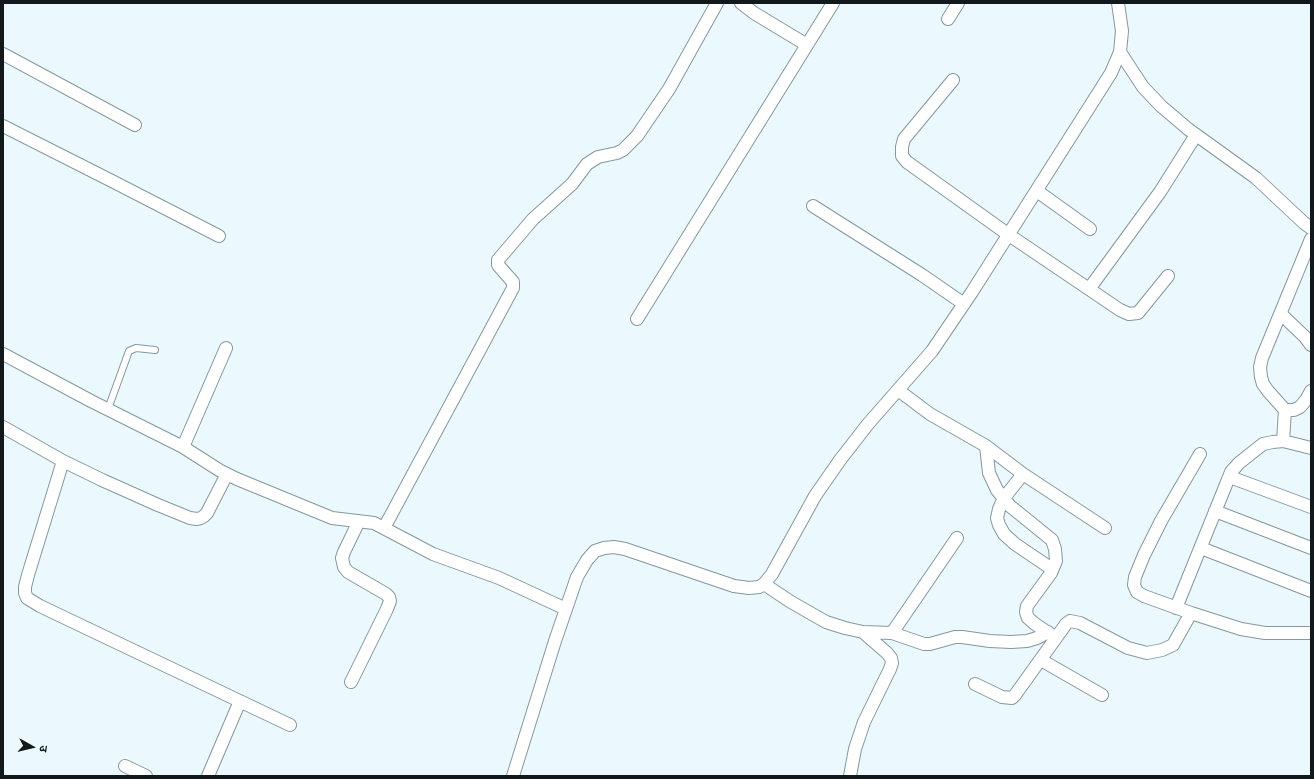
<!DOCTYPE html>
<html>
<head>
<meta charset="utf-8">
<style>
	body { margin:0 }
	#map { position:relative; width:1314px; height:779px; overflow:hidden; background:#ebf8fd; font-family:"PT Sans","Noto Sans Devanagari",sans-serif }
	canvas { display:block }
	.frame { position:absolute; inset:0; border:4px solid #11191c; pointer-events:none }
	.north { position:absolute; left:12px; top:727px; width:40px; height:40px; -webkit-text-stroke:3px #ebf8fd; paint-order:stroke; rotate:98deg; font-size:11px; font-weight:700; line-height:16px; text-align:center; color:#11191c }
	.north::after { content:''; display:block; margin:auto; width:14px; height:18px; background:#11191c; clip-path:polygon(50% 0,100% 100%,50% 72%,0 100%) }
</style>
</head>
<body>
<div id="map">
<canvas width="1314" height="779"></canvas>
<div class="frame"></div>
<div class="north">उ</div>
</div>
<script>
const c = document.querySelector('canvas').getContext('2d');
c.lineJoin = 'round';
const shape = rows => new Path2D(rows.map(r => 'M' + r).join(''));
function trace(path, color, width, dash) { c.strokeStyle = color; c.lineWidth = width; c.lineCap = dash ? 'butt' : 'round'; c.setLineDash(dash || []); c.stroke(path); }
const lane = shape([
	[108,409,129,351,136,348,155,350]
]);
const street = shape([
	[741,3,754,13,807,45],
	[948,19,958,3],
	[1120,52,1143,87,1161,106,1188,129,1256,178,1304,223,1311,228],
	[3,54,135,125],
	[953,80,904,139,902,147,902,156,907,162,1009,235,1120,310,1129,314,1138,313,1168,276],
	[3,126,110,180,219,236],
	[1037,191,1090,229],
	[813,206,922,275,964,304],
	[1089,289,1160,192,1196,135],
	[1281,314,1305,337,1311,345],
	[637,319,833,3],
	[3,354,91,401,183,447,219,470,237,479,332,518,374,523,433,554,499,578,566,609],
	[898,390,930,414,986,446,1023,474,1105,528],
	[1285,410,1294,410,1300,407,1306,400,1311,391],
	[3,427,63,461,102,480,158,505,190,518,197,519,201,518,204,516,207,513,227,474],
	[1283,441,1285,410,1268,391,1263,384,1261,377,1260,367,1262,358,1311,239],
	[986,446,989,473,997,490,1010,506,1052,540,1055,549,1056,561,1051,573,1027,606,1026,612,1028,618,1035,624,1053,636],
	[183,447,226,348],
	[1200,454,1161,521,1144,555,1135,577,1134,585,1137,592,1144,596,1191,613,1241,629,1265,633,1311,633],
	[63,461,28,575,25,587,25,593,27,598,40,606,290,725],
	[1023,474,1004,498,999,509,997,518,999,525,1004,534,1015,544,1052,569],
	[1230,477,1311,507],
	[1215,511,1311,548],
	[384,528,513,288,513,282,498,265,498,260,533,219,572,184,587,164,598,157,617,153,623,150,637,136,669,89,717,3],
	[1201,548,1311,591],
	[764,584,791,602,826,622,845,628,863,632,892,633,924,644,930,644,955,637,962,637,990,641,1011,642,1027,641,1037,638,1048,632],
	[1176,608,1225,487,1231,472,1239,463,1263,444,1273,442,1283,441,1311,448],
	[892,633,957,538],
	[1041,660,1102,695],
	[351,682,387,609,390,601,389,597,386,594,348,572,344,567,342,558,344,552,359,521],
	[975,684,1002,697,1012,698,1015,695,1066,624,1070,621,1080,623,1128,648,1147,653,1162,650,1173,645,1191,613],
	[125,766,146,776],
	[208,776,240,701],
	[513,776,555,641,577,577,587,560,595,551,604,548,614,547,625,549,734,586,749,588,759,587,764,584,772,574,815,496,840,460,868,424,932,351,972,292,1111,73,1120,52,1122,31,1118,3],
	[850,776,855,749,864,722,890,669,892,663,891,658,887,653,863,632]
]);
trace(lane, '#84989f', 8);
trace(street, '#84989f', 14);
trace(lane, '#fff', 6);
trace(street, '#fff', 12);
</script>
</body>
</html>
